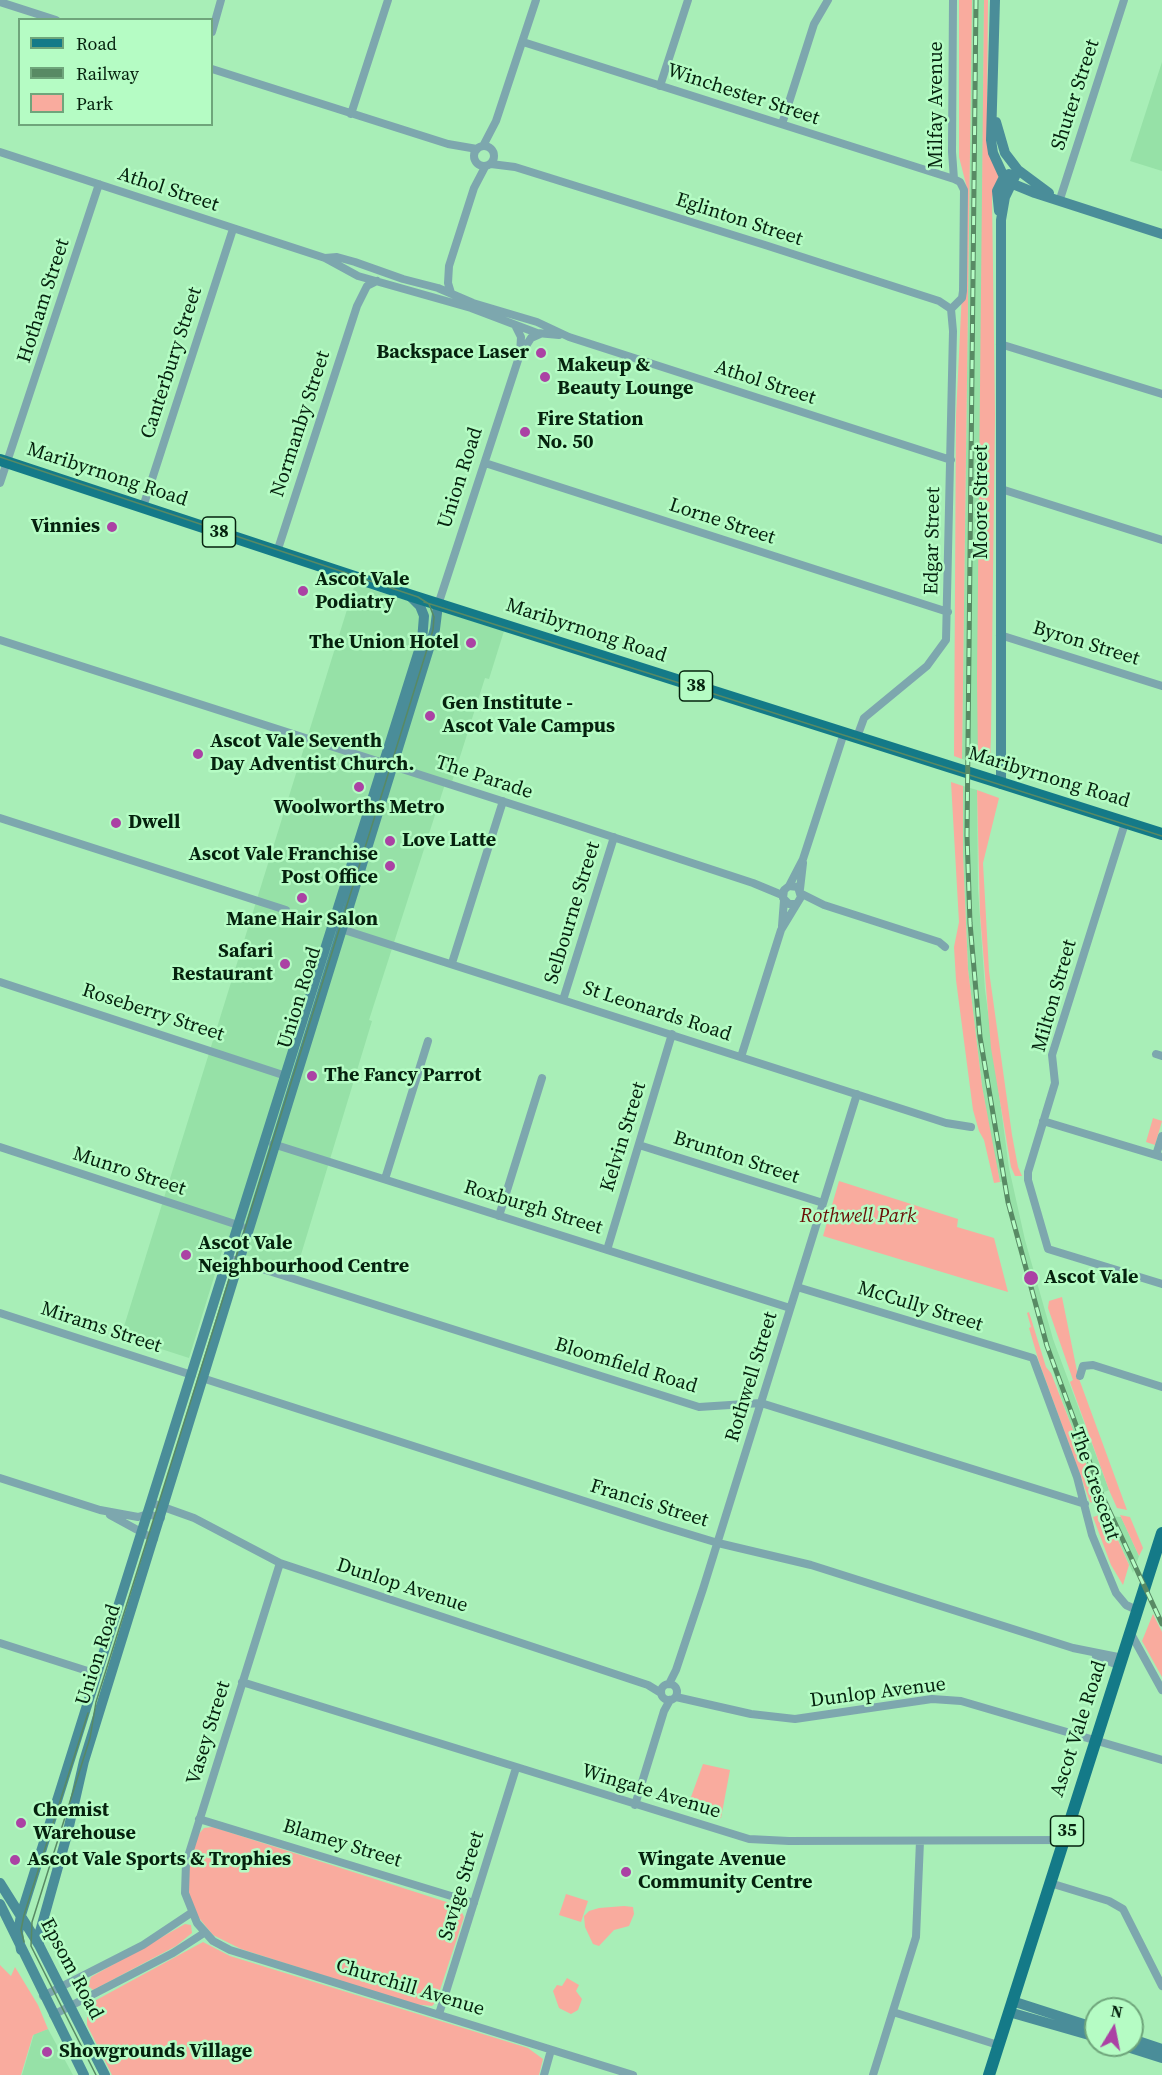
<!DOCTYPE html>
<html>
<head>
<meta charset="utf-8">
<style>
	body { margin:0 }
	#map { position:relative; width:1162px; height:2075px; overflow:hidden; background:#a8eeb7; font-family:"Source Serif 4",serif }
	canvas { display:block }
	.legend { position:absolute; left:18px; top:18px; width:195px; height:108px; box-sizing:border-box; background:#b5fcc4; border:2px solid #6fa57b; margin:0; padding:8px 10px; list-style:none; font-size:18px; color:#05220e }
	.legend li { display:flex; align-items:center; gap:12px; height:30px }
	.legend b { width:30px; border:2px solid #6fa57b }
	.north { position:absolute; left:1084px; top:1997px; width:60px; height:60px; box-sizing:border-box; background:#b5fcc4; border:2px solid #6fa57b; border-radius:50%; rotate:10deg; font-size:16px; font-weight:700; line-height:24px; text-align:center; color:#05220e }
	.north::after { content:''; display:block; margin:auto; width:21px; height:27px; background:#ab42a4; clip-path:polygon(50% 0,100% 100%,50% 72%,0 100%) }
</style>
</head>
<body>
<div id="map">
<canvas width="1162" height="2075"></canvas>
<ul class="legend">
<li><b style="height:8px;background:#147a88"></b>Road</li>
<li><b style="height:8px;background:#588a64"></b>Railway</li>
<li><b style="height:16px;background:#f9ab9e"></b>Park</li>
</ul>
<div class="north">N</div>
</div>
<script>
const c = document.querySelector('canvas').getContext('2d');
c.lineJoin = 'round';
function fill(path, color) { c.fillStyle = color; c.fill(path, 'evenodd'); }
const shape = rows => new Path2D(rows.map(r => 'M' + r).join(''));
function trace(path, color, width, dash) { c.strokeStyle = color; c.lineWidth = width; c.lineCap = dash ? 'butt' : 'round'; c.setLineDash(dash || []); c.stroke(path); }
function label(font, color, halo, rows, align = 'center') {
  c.font = font + ' "Source Serif 4",serif'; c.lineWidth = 5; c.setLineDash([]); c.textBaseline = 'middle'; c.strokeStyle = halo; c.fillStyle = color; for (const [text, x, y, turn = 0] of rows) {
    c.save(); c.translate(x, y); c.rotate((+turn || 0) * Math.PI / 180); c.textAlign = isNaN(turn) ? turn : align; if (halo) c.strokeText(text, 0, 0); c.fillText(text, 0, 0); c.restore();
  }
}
const built = shape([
	[972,0,984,0,978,763,962,759],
	[1162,62,1162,171,1130,161],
	[355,584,504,631,489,679,485,678,451,785,445,784,369,1020,372,1021,296,1271,223,1248,189,1358,121,1336],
	[963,786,977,790,978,889,985,990,1009,1168,1025,1240,1053,1339,1109,1490,1097,1495,1061,1397,1037,1318,1002,1182,1000,1182,991,1140,982,1086,968,969,963,855],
	[1108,1516,1121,1517,1139,1556,1133,1573],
	[48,2029,73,2075,22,2075,34,2034]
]);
const green = shape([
	[959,0,972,0,962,759,954,756,956,416,967,188,959,157],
	[984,0,988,0,987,113,999,175,992,197,995,415,991,736,990,761,987,766,978,763,977,678],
	[951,782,963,786,963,855,968,969,982,1086,1000,1182,994,1183,984,1140,979,1131,973,1110,956,980,954,947,959,922],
	[977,790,999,798,983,863,989,971,1012,1135,1018,1167,1022,1176,1015,1176,1011,1167,991,1048,980,914],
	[1153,1118,1162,1121,1155,1145,1146,1142],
	[839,1181,958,1219,957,1227,994,1238,1008,1292,823,1236],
	[1062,1297,1078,1376,1127,1510,1117,1508,1109,1490,1070,1382,1073,1380,1048,1308,1049,1301],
	[1029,1312,1046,1367,1051,1373,1102,1505,1090,1502,1039,1362,1029,1328,1031,1327,1027,1313],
	[1106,1513,1129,1565,1123,1585,1111,1565,1093,1517],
	[1120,1515,1130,1517,1143,1548,1139,1556],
	[1153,1614,1162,1632,1162,1677,1142,1641],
	[703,1764,730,1770,721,1818,687,1808],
	[213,1827,459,1906,464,1917,436,2002,432,2006,413,2004,241,1949,213,1935,195,1913,188,1894,187,1873,198,1835,204,1828],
	[566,1894,588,1901,581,1922,559,1915],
	[624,1906,633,1907,634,1914,629,1926,614,1930,599,1946,593,1944,585,1927,584,1916,589,1911,599,1908],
	[185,1924,191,1925,192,1933,176,1946,97,1988,93,1990,88,1986,91,1977],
	[203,1942,230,1956,528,2048,543,2059,539,2075,112,2075,87,2025,87,2005],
	[0,1965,11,1976,15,1967,38,2005,48,2029,33,2035,21,2075,0,2075],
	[567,1978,579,1985,576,1991,582,1999,578,2010,571,2014,559,2008,553,1991,557,1985,562,1986]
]);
const street = shape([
	[0,2,56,20],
	[212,32,221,0],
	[523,42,954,179],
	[212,69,448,144,477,149],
	[660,86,688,0],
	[351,114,388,0],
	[782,124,814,24,828,0],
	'474 156a10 10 0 1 1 20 0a10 10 0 1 1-20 0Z',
	[483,146,496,121,536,0],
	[0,152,325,258,358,276,471,308,537,333,559,335],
	[491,164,515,167,765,245,939,301,951,309],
	[1060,199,1124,0],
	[325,258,337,257,355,262,403,279,438,288,473,303,537,322,569,337,951,460],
	[451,293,448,283,449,266,474,188,485,167],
	[951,309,962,298,963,291,964,190,960,182,954,179,952,152,953,0],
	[1000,344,1162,394],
	[522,352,531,338,540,334],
	[485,463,948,612],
	[0,483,99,184],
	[1001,489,1162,540],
	[143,507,233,229],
	[277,552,357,306,367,286,377,281],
	[438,605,520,354,521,337,516,327],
	[1000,635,1162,686],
	[0,640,558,819,753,883,782,895],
	[857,737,864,718,927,666,946,640,953,331,951,309],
	[0,818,286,910],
	[1125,823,1052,1055,1055,1083,1028,1172,1028,1180,1048,1249,1162,1284],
	[789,886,803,859,844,733],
	[800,889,803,863],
	[802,894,824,905,939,942,945,947],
	[782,926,784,900],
	[338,928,946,1123,971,1127],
	[452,963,503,801],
	[0,982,286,1076],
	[563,1000,614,837],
	[1156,1054,1162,1056],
	[741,1057,781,930,801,897,798,887,789,886,784,890,783,898,789,904,795,904],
	[1043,1121,1162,1157],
	[273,1144,790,1308],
	[639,1145,823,1203],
	[0,1147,241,1226],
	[1156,1155,1162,1136],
	[385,1179,428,1041],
	[499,1216,542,1078],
	[607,1250,672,1034],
	[234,1260,699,1407,761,1403,1085,1504],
	[797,1287,1033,1358,1077,1477,1092,1535,1116,1593,1126,1605,1137,1610],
	[0,1313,192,1375],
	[1080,1376,1083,1366,1093,1365,1162,1387],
	[202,1378,662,1526,718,1543,811,1565,1073,1648,1123,1658],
	[0,1478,100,1510,138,1517,148,1514,161,1518],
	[152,1503,194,1518,280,1563,648,1685,661,1693],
	[110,1515,154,1539],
	[280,1563,186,1863,185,1893,197,1923,213,1941,230,1950,633,2075],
	[1130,1632,1162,1690],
	[0,1643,97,1674],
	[1096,1656,1120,1666],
	[242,1682,749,1839,789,1841,1064,1840],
	[669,1684,676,1670,703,1589,857,1094],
	'661 1692a8 8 0 1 1 16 0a8 8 0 1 1-16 0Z',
	[676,1697,751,1714,795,1719,932,1699,961,1701,1162,1760],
	[635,1805,664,1711,670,1700],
	[199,1819,474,1903],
	[1050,1883,1109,1901,1123,1909,1162,1986],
	[43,1996,143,1945,191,1913],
	[893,2012,998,2045],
	[439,2014,516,1768],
	[53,2015,173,1953,204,1933],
	[544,2075,551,2050],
	[873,2075,916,1937,920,1841]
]);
const secondary = shape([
	[995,0,991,140,993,153,1004,177,1013,184,1035,193,1162,234],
	[996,122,1005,153,1018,170,1049,193],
	[999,211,997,191,1004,177,1009,174],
	[1001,784,1001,220,1005,197,1018,170],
	[0,1883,39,1945,105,2075],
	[0,1904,84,2075],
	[39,1945,39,1935,67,1835,84,1761,435,629,438,605],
	[21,1950,18,1933,21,1915,422,641,424,616,420,606,410,596],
	[1012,2001,1096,2028],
	[1009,2012,1096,2037],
	[1132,2039,1162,2049],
	[1121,2045,1162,2058]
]);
const primary = shape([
	[0,460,412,596,1162,834],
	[989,2075,1162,1533]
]);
const tram = shape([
	[0,457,418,597,429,604,434,617,433,630,391,765,96,1702,90,1738,32,1922,31,1946,96,2075],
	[424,602,1162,836],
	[24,1942,21,1930,24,1915,88,1713]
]);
const rail = shape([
	[976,0,967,835,970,923,980,1037,1008,1202,1047,1346,1101,1493,1162,1624]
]);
const markers = [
	[541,353,6,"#ab42a4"],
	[545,377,6,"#ab42a4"],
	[525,432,6,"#ab42a4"],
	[112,527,6,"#ab42a4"],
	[303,591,6,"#ab42a4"],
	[471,643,6,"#ab42a4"],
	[430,716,6,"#ab42a4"],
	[198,754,6,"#ab42a4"],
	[359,787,6,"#ab42a4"],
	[116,823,6,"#ab42a4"],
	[390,841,6,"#ab42a4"],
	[390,866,6,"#ab42a4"],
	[302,898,6,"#ab42a4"],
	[285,964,6,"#ab42a4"],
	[312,1076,6,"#ab42a4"],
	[186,1255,6,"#ab42a4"],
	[1031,1278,8,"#ab42a4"],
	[21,1823,6,"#ab42a4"],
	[15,1860,6,"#ab42a4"],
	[626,1872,6,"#ab42a4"],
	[47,2052,6,"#ab42a4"]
];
const shields = [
	[219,532,33],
	[696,686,33],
	[1067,1831,33]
];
const shieldNames = [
	["38",219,532],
	["38",696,686],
	["35",1067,1831]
];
const streetNames = [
	["Winchester Street",743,95,18],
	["Shuter Street",1076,95,-72],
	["Milfay Avenue",937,105,-90],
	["Athol Street",168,190,18],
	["Eglinton Street",739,220,18],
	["Hotham Street",44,301,-72],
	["Canterbury Street",172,363,-72],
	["Athol Street",765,383,18],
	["Normanby Street",301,424,-72],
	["Maribyrnong Road",107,475,18],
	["Union Road",461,478,-72],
	["Moore Street",982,502,-90],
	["Lorne Street",722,522,18],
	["Edgar Street",933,541,-89],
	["Maribyrnong Road",586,631,18],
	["Byron Street",1086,644,17],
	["The Parade",484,778,18],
	["Maribyrnong Road",1049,778,17],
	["Selbourne Street",573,913,-73],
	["Milton Street",1055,996,-74],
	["Union Road",300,998,-73],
	["St Leonards Road",657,1012,18],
	["Roseberry Street",153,1013,18],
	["Kelvin Street",624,1137,-73],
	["Brunton Street",736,1158,18],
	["Munro Street",129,1172,18],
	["Roxburgh Street",533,1208,17],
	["McCully Street",920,1307,17],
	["Mirams Street",101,1328,18],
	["Bloomfield Road",626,1366,17],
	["Rothwell Street",752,1377,-73],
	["The Crescent",1094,1484,71],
	["Francis Street",649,1504,17],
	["Dunlop Avenue",402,1586,18],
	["Union Road",99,1655,-72],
	["Dunlop Avenue",878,1693,-7],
	["Ascot Vale Road",1079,1729,-72],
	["Vasey Street",209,1733,-73],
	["Wingate Avenue",651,1792,17],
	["Blamey Street",342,1844,17],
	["Savige Street",462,1886,-73],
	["Epsom Road",71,1969,62],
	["Churchill Avenue",410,1988,17]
];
const poiNames = [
	["Backspace Laser",529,353,"right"],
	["Makeup &",557,366],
	["Beauty Lounge",557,389],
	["Fire Station",537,420],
	["No. 50",537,443],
	["Vinnies",100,527,"right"],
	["Ascot Vale",315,580],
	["Podiatry",315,603],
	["The Union Hotel",459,643,"right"],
	["Gen Institute -",442,704],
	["Ascot Vale Campus",442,727],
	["Ascot Vale Seventh",210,742],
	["Day Adventist Church.",210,765],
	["Woolworths Metro",359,808,"center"],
	["Dwell",128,823],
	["Love Latte",402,841],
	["Ascot Vale Franchise",378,855,"right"],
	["Post Office",378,878,"right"],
	["Mane Hair Salon",302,920,"center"],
	["Safari",273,952,"right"],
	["Restaurant",273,975,"right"],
	["The Fancy Parrot",324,1076],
	["Ascot Vale",198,1244],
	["Neighbourhood Centre",198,1267],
	["Ascot Vale",1044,1278],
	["Chemist",33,1811],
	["Warehouse",33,1834],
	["Ascot Vale Sports & Trophies",27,1860],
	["Wingate Avenue",638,1860],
	["Community Centre",638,1883],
	["Showgrounds Village",59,2052]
];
const parkNames = [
	["Rothwell Park",858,1217]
];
fill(built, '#96e1a7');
fill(green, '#f9ab9e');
trace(street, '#7da7ae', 8);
trace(secondary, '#4a8d99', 10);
trace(primary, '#147a88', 12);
trace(tram, '#588a64', 1.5);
trace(rail, '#588a64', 5);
trace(rail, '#b5fcc4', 3, [9]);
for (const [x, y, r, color] of markers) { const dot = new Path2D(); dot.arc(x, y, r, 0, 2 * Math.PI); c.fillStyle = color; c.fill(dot); trace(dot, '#b5fcc4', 2); }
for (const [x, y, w] of shields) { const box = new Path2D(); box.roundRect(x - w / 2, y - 15, w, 30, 4.5); c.fillStyle = '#b5fcc4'; c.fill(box); trace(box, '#05220e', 1.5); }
label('bold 18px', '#05220e', null, shieldNames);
label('20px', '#05220e', '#b5fcc4', streetNames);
label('bold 20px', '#05220e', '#b5fcc4', poiNames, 'left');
label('italic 20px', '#6a0f06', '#b5fcc4', parkNames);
</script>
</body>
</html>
